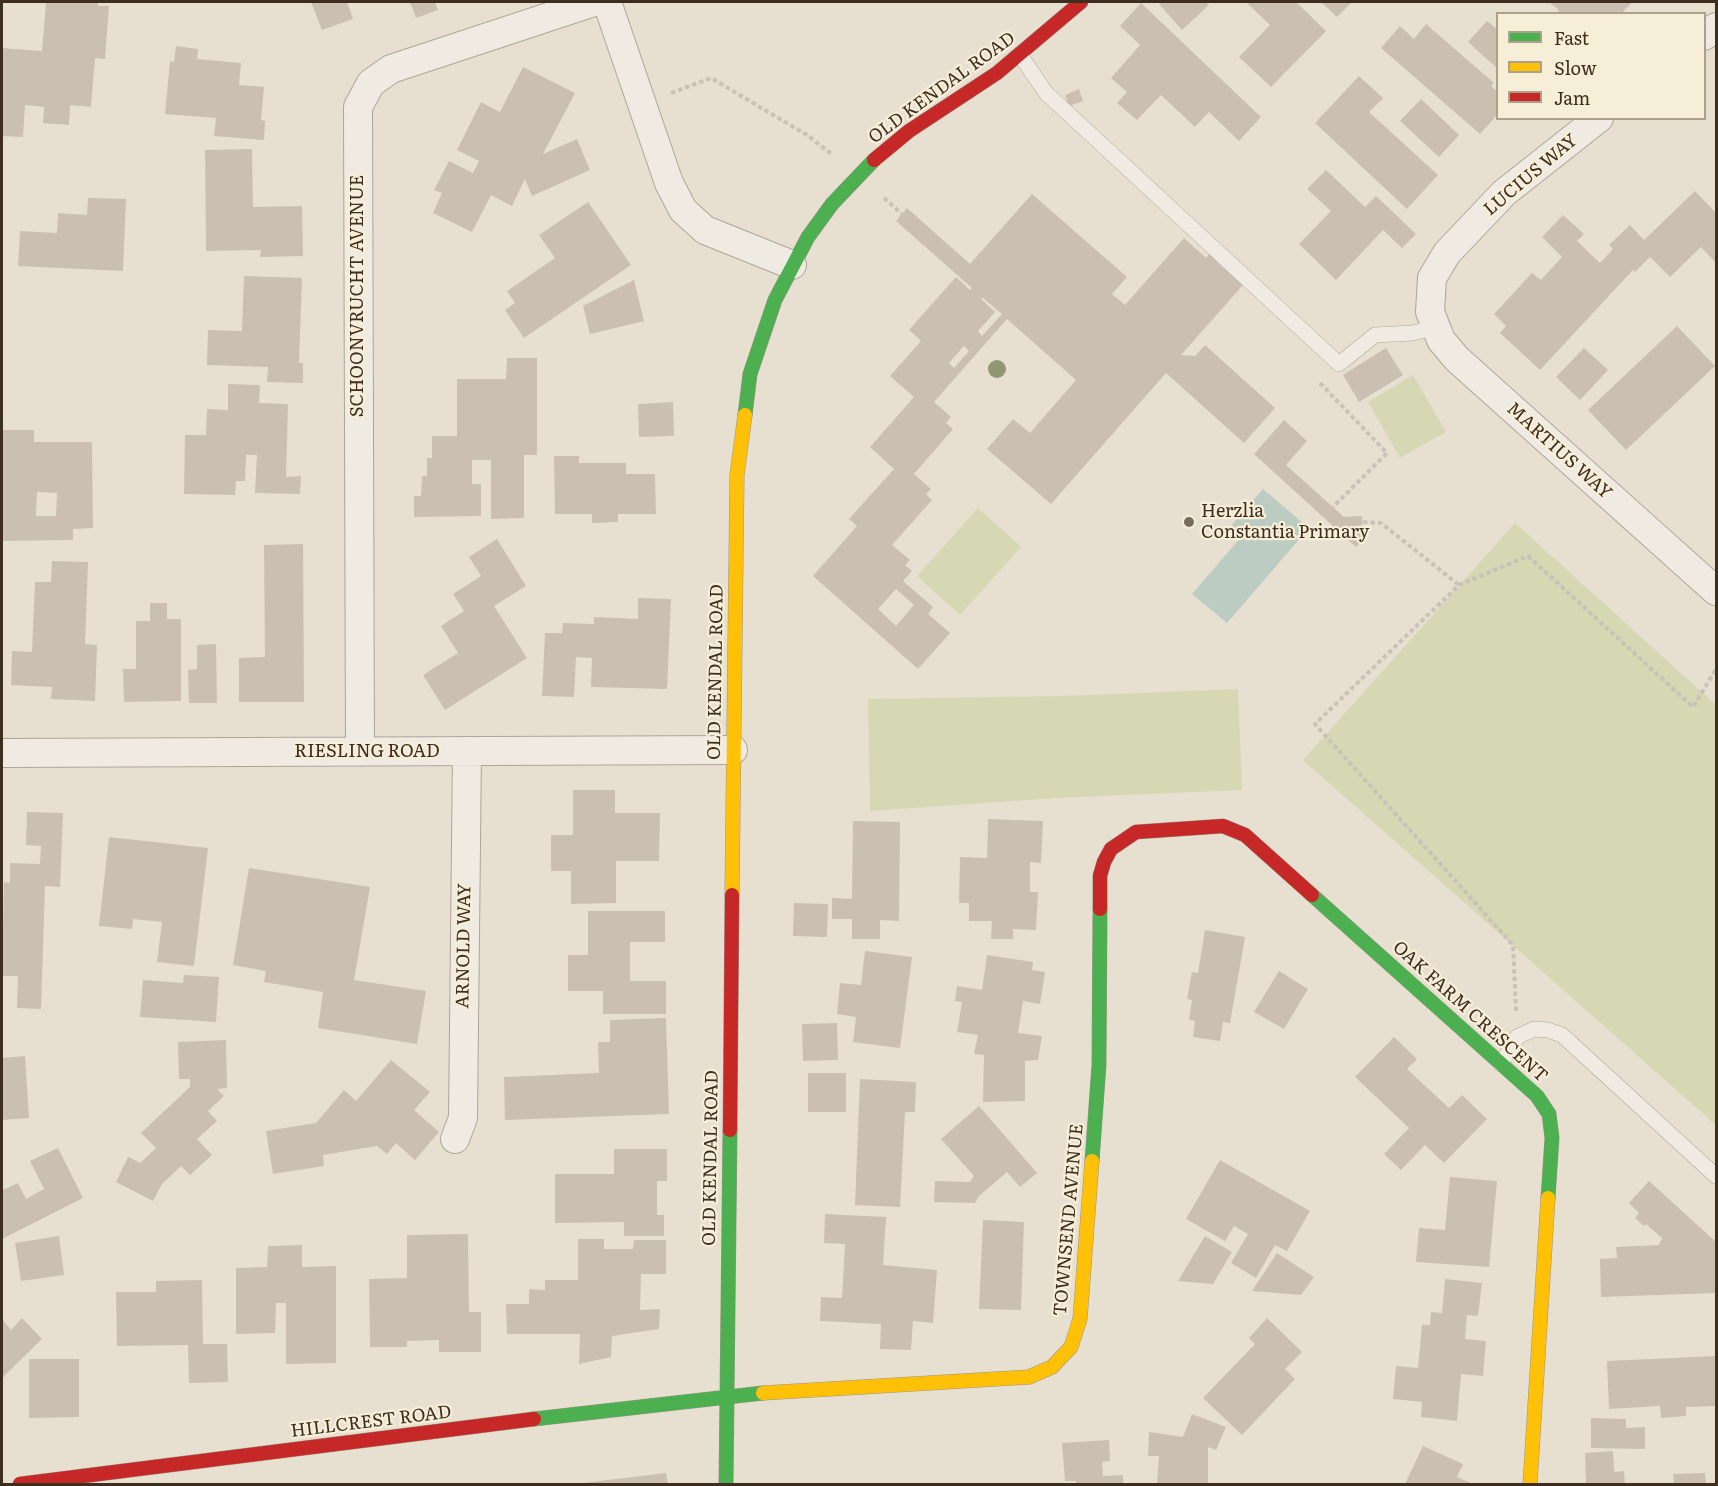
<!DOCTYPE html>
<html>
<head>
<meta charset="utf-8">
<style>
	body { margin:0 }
	#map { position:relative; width:1718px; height:1486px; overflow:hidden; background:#e7e0d1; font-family:Literata,serif }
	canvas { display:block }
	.frame { position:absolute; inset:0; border:3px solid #3d2e20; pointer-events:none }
	.legend { position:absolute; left:1496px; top:12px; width:210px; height:108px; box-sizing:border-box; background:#f7eed8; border:2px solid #ada18e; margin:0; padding:8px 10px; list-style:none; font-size:18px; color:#3d2e20 }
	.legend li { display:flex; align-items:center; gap:12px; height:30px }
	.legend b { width:30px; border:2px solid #ada18e }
</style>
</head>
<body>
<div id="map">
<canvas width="1718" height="1486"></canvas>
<div class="frame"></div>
<ul class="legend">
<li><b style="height:8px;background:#4caf50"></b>Fast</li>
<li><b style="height:8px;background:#ffc107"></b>Slow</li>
<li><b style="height:8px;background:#c62828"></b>Jam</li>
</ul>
</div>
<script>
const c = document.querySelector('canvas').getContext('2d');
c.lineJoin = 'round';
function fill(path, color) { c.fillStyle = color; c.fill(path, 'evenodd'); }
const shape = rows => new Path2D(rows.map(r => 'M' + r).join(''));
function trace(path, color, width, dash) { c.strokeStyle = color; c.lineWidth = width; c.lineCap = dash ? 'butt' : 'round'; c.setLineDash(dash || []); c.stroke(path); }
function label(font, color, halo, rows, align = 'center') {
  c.font = font + ' Literata,serif'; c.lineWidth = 4.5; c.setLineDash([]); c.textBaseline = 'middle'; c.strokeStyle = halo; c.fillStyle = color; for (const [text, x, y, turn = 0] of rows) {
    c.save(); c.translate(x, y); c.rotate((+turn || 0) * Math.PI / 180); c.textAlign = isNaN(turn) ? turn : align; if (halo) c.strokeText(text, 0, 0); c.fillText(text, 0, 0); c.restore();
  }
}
const green = shape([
	[1413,375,1446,432,1400,458,1368,402],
	[978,508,1021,547,960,615,917,576],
	[1515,523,1716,705,1716,1125,1303,760],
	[1238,689,1242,790,1056,798,870,811,868,699,1064,696]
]);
const water = shape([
	[1263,489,1309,528,1227,623,1192,594,1242,536,1231,526]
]);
const building = shape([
	[46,2,98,2,98,6,109,6,105,59,95,58,91,107,70,105,69,125,43,123,44,107,25,105,23,137,2,136,2,48,42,51],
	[311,2,347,2,353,19,322,30],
	[410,2,435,2,438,10,416,18],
	[1162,2,1206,2,1209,5,1182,30,1159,4],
	[1246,2,1296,2,1326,31,1271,87,1239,57,1270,25],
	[1321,2,1352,2,1337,17],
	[1549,2,1632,2,1621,14,1556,14,1559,10],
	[1141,3,1261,117,1239,141,1209,112,1195,127,1161,95,1137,120,1117,103,1127,92,1111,78,1140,45,1120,26],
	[1487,21,1498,30,1498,69,1468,42],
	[1426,24,1494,83,1491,86,1498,92,1498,114,1480,134,1381,48,1400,26,1414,39],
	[176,46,198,49,197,59,241,63,239,85,264,87,261,120,265,121,264,140,214,136,216,118,165,114,170,61,174,62],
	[523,67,575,93,543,154,577,139,590,170,532,196,525,179,512,206,491,195,472,232,433,213,442,193,434,190,449,161,473,173,479,161,457,150,481,102,500,112],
	[1359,76,1383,98,1369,112,1438,175,1407,209,1315,123],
	[1079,89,1083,101,1069,106,1065,95],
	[1421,99,1459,135,1439,157,1400,121],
	[252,149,253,207,302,206,303,256,260,257,261,250,206,251,205,150],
	[1326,170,1365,207,1376,196,1416,234,1402,248,1383,230,1336,280,1299,244,1331,211,1307,189],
	[1695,191,1716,213,1716,263,1701,247,1670,277,1650,257,1635,272,1633,270,1540,370,1500,333,1506,326,1494,314,1532,273,1541,280,1562,257,1542,237,1563,215,1584,234,1577,241,1600,263,1613,249,1609,245,1630,225,1644,240],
	[1032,194,1127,277,1112,294,1125,305,1184,238,1206,258,1211,252,1223,262,1220,265,1243,285,1181,355,1195,356,1205,345,1275,408,1244,443,1166,373,1051,504,987,449,1013,419,1030,433,1076,380,1007,319,934,402,951,417,946,423,953,429,914,474,931,489,926,494,932,500,892,545,910,560,905,565,912,571,903,581,933,607,928,614,950,633,918,669,813,576,857,526,849,519,894,469,870,447,914,397,890,376,921,341,909,330,956,277,970,290,972,288,896,221,907,208,970,264],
	[983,298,1002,314,982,336,978,331,995,312,981,299],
	[964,346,969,351,954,368,949,363],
	[896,589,914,605,896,626,878,609],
	[88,198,126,199,123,271,18,266,20,231,57,233,58,213,87,215],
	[588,202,631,265,524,338,505,310,515,303,507,291,555,258,539,235],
	[244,276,302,278,299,363,303,363,303,383,267,382,268,367,207,365,208,330,242,331],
	[634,280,644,321,590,334,583,306],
	[1677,326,1715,366,1626,450,1588,410],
	[1386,348,1403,375,1359,402,1343,375],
	[1584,348,1608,370,1580,400,1556,377],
	[507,358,537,358,537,455,524,455,524,518,491,519,491,460,472,460,472,484,481,484,481,516,414,517,414,496,421,496,422,476,427,476,427,458,432,458,432,436,457,436,457,379,506,379],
	[228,384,260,385,259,403,288,404,286,477,301,476,300,494,255,493,257,455,246,455,245,481,236,481,235,495,184,494,185,435,206,435,207,409,228,410],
	[673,402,674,436,639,437,638,404],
	[1284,420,1307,441,1286,465,1344,517,1362,516,1363,533,1367,536,1356,547,1254,454],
	[2,430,34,430,34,442,92,442,93,528,73,529,73,540,2,541],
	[37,492,57,493,56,516,36,516],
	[554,456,579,456,579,463,626,463,626,474,655,474,656,514,618,514,618,522,592,523,592,514,555,514],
	[497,539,526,586,494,606,527,658,445,710,423,675,458,653,441,626,464,611,453,594,481,576,469,557],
	[303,544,304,702,239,702,239,658,265,657,264,545],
	[52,561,88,562,85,644,97,645,95,701,51,699,52,687,11,685,12,651,32,652,35,582,51,582],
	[638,598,671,599,667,689,591,687,592,658,576,657,574,697,542,696,545,633,562,633,563,623,594,624,594,617,638,619],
	[150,603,167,603,167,619,181,619,181,701,124,702,123,669,136,669,136,621,150,621],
	[216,644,217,703,189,703,188,670,197,669,197,645],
	[573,790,615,790,615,813,660,813,659,861,616,861,616,903,571,904,571,871,551,871,551,835,573,835],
	[27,812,63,813,60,887,45,886,41,1009,17,1008,18,976,2,976,4,882,10,883,10,863,40,864,41,846,26,845],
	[988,819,1043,821,1041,863,1030,862,1030,892,1038,892,1036,930,1013,929,1013,939,991,939,992,921,969,921,969,903,959,903,960,857,987,858],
	[853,821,900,822,899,921,880,920,880,939,852,939,852,919,832,919,832,898,852,899],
	[109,837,208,848,194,966,157,962,162,922,133,919,132,929,99,926],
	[249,868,370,887,354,980,426,991,417,1044,318,1028,323,992,264,982,266,971,233,965],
	[794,903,828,904,827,937,793,936],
	[588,911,665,911,665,942,630,942,630,981,666,981,666,1014,603,1014,603,991,568,991,568,955,588,955],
	[1205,930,1245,937,1230,1023,1223,1022,1220,1041,1193,1037,1195,1021,1189,1020,1192,1000,1187,999,1192,972,1198,973],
	[865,951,912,957,900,1048,853,1042,856,1017,837,1014,840,983,861,985],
	[987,955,1033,962,1032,970,1045,972,1040,1004,1023,1001,1018,1033,1042,1036,1038,1060,1025,1061,1025,1101,983,1102,984,1055,974,1054,978,1035,957,1032,962,1002,955,1001,957,986,982,990],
	[1279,971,1308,989,1284,1029,1254,1012],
	[184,975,219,977,216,1022,140,1017,143,980,183,983],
	[666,1018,669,1114,505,1120,504,1077,599,1073,598,1042,610,1042,610,1020],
	[837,1023,838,1060,803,1061,802,1024],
	[1394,1037,1417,1059,1407,1069,1449,1108,1462,1095,1487,1119,1444,1163,1425,1145,1401,1170,1384,1154,1409,1128,1355,1077],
	[226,1040,227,1088,217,1089,224,1096,208,1111,217,1121,197,1139,212,1155,190,1175,181,1166,162,1184,153,1201,116,1182,128,1157,140,1163,156,1148,141,1133,190,1087,190,1079,179,1079,178,1042],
	[25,1056,29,1118,2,1120,2,1058],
	[391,1060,430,1092,414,1110,439,1132,415,1160,396,1143,387,1154,377,1146,323,1155,324,1166,273,1174,266,1131,316,1123,344,1090,356,1101],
	[808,1073,846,1073,846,1112,808,1112],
	[860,1079,916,1082,915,1112,905,1112,900,1207,855,1205],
	[979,1106,1037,1173,1020,1187,1007,1172,979,1196,975,1203,934,1202,935,1181,970,1182,974,1176,941,1139],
	[58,1148,83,1198,2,1239,2,1187,3,1190,18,1183,26,1199,44,1189,30,1161],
	[614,1149,667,1149,667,1181,657,1181,657,1215,664,1215,664,1236,624,1236,624,1222,555,1223,555,1174,614,1174],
	[1220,1160,1310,1211,1287,1251,1275,1245,1256,1278,1231,1263,1248,1234,1234,1226,1225,1241,1186,1219],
	[1450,1177,1497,1181,1489,1267,1416,1262,1419,1228,1445,1230],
	[1649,1181,1716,1242,1716,1293,1601,1297,1600,1259,1617,1258,1616,1247,1659,1245,1662,1238,1646,1224,1644,1226,1635,1218,1639,1213,1629,1203],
	[825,1214,886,1217,883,1265,937,1270,933,1323,913,1321,911,1350,880,1349,881,1324,820,1321,821,1297,842,1298,845,1244,824,1243],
	[983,1220,1024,1222,1021,1310,979,1309],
	[468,1234,469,1312,481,1312,481,1352,439,1352,439,1340,407,1341,407,1347,370,1347,369,1279,407,1278,407,1235],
	[59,1236,64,1275,21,1281,15,1243],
	[1205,1236,1232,1252,1213,1284,1178,1281],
	[578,1239,604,1239,604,1249,633,1249,634,1240,666,1240,666,1274,641,1274,640,1310,660,1309,659,1329,612,1336,611,1357,579,1364,580,1334,507,1334,506,1304,529,1304,529,1289,545,1290,545,1280,578,1280],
	[302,1245,302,1267,336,1266,336,1363,286,1364,286,1303,276,1303,275,1333,236,1334,236,1268,267,1267,268,1246],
	[1277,1253,1314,1277,1301,1295,1252,1291],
	[1445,1279,1482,1283,1478,1316,1467,1315,1465,1339,1486,1341,1483,1376,1461,1374,1457,1421,1421,1417,1422,1402,1393,1399,1396,1366,1418,1368,1422,1325,1430,1325,1431,1312,1442,1313],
	[202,1280,203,1344,227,1344,228,1382,189,1383,188,1345,117,1346,116,1292,156,1292,156,1281],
	[22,1318,42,1339,2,1378,2,1319,11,1330],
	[1267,1318,1302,1352,1285,1369,1295,1379,1242,1435,1203,1398,1255,1344,1249,1338],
	[1716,1356,1716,1406,1686,1407,1686,1416,1661,1418,1660,1406,1609,1409,1607,1361],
	[29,1359,79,1359,79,1417,29,1418],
	[1192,1414,1226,1427,1216,1450,1208,1447,1208,1484,1157,1484,1159,1456,1148,1456,1149,1432,1183,1437],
	[1591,1418,1626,1419,1626,1428,1645,1427,1645,1449,1591,1448],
	[1109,1440,1110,1461,1102,1462,1103,1476,1123,1475,1123,1484,1076,1484,1076,1481,1065,1481,1062,1443],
	[1423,1446,1463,1464,1457,1477,1473,1484,1405,1484],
	[1613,1451,1614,1472,1624,1471,1625,1484,1586,1484,1585,1453],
	[666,1473,668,1484,583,1484,583,1483],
	[1705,1473,1706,1484,1674,1484,1673,1474]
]);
const path = shape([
	[671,93,711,78,807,135,833,155],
	[884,198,902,214],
	[1320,383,1387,453,1333,507],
	[1363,522,1381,523,1459,585],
	[1516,1011,1513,945,1315,724,1459,585,1528,556,1693,707,1716,669]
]);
const lane = shape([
	[1020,55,1046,93,1339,364,1375,335,1412,333,1435,328],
	[1501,1064,1517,1037,1534,1029,1548,1030,1562,1035,1716,1176]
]);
const street = shape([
	[607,2,669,183,683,210,705,230,792,265],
	[1704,36,1716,27],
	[1599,118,1504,193,1447,253,1432,278,1430,312,1441,340,1457,359,1716,591],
	[360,752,358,107,371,83,391,69,594,2],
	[2,753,733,750],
	[455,1139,463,1118,467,751]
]);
const fast = shape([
	[745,415,750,374,775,300,808,237,832,204,874,160],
	[1312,895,1537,1096,1549,1114,1552,1138,1548,1198],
	[1092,1161,1099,1065,1100,909],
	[534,1419,763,1393],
	[726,1484,730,1130]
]);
const slow = shape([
	[732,895,737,475,745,415],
	[763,1393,1029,1377,1052,1367,1071,1347,1080,1319,1092,1161],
	[1530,1484,1548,1198]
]);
const jam = shape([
	[874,160,909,131,997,73,1081,2],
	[1100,909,1100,876,1104,862,1111,849,1136,832,1223,826,1245,835,1312,895],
	[730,1130,732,895],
	[20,1484,534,1419]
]);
const trees = [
	[997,369]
];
const markers = [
	[1189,522,6,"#786c5e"]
];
const streetNames = [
	["OLD KENDAL ROAD",942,88,-36],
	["LUCIUS WAY",1531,175,-40],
	["SCHOONVRUCHT AVENUE",358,296,-90],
	["MARTIUS WAY",1559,451,42],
	["OLD KENDAL ROAD",716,672,-89],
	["RIESLING ROAD",367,752],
	["ARNOLD WAY",464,946,-89],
	["OAK FARM CRESCENT",1470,1012,42],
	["OLD KENDAL ROAD",711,1158,-89],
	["TOWNSEND AVENUE",1069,1220,-85],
	["HILLCREST ROAD",371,1422,-7]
];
const poiNames = [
	["Herzlia",1201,512],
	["Constantia Primary",1201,533]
];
fill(green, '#d6d7b3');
fill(water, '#bcccc2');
fill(building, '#cbbfb2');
trace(lane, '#ada599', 16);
trace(street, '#ada599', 30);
trace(fast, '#9c958a', 15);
trace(slow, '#9c958a', 15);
trace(jam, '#9c958a', 15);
trace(path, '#c8c2b9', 4, [4.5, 3]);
trace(lane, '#efebe3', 15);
trace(street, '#efebe3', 28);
trace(fast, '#4caf50', 14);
trace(slow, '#ffc107', 14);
trace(jam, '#c62828', 14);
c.fillStyle = '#929673';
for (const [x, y] of trees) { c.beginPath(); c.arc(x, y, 9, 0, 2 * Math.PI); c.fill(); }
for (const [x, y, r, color] of markers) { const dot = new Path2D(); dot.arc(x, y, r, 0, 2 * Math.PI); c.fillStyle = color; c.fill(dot); trace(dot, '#f7eed8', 2); }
label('18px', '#3d2e20', '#f7eed8', streetNames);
label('18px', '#3d2e20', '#f7eed8', poiNames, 'left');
</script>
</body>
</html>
